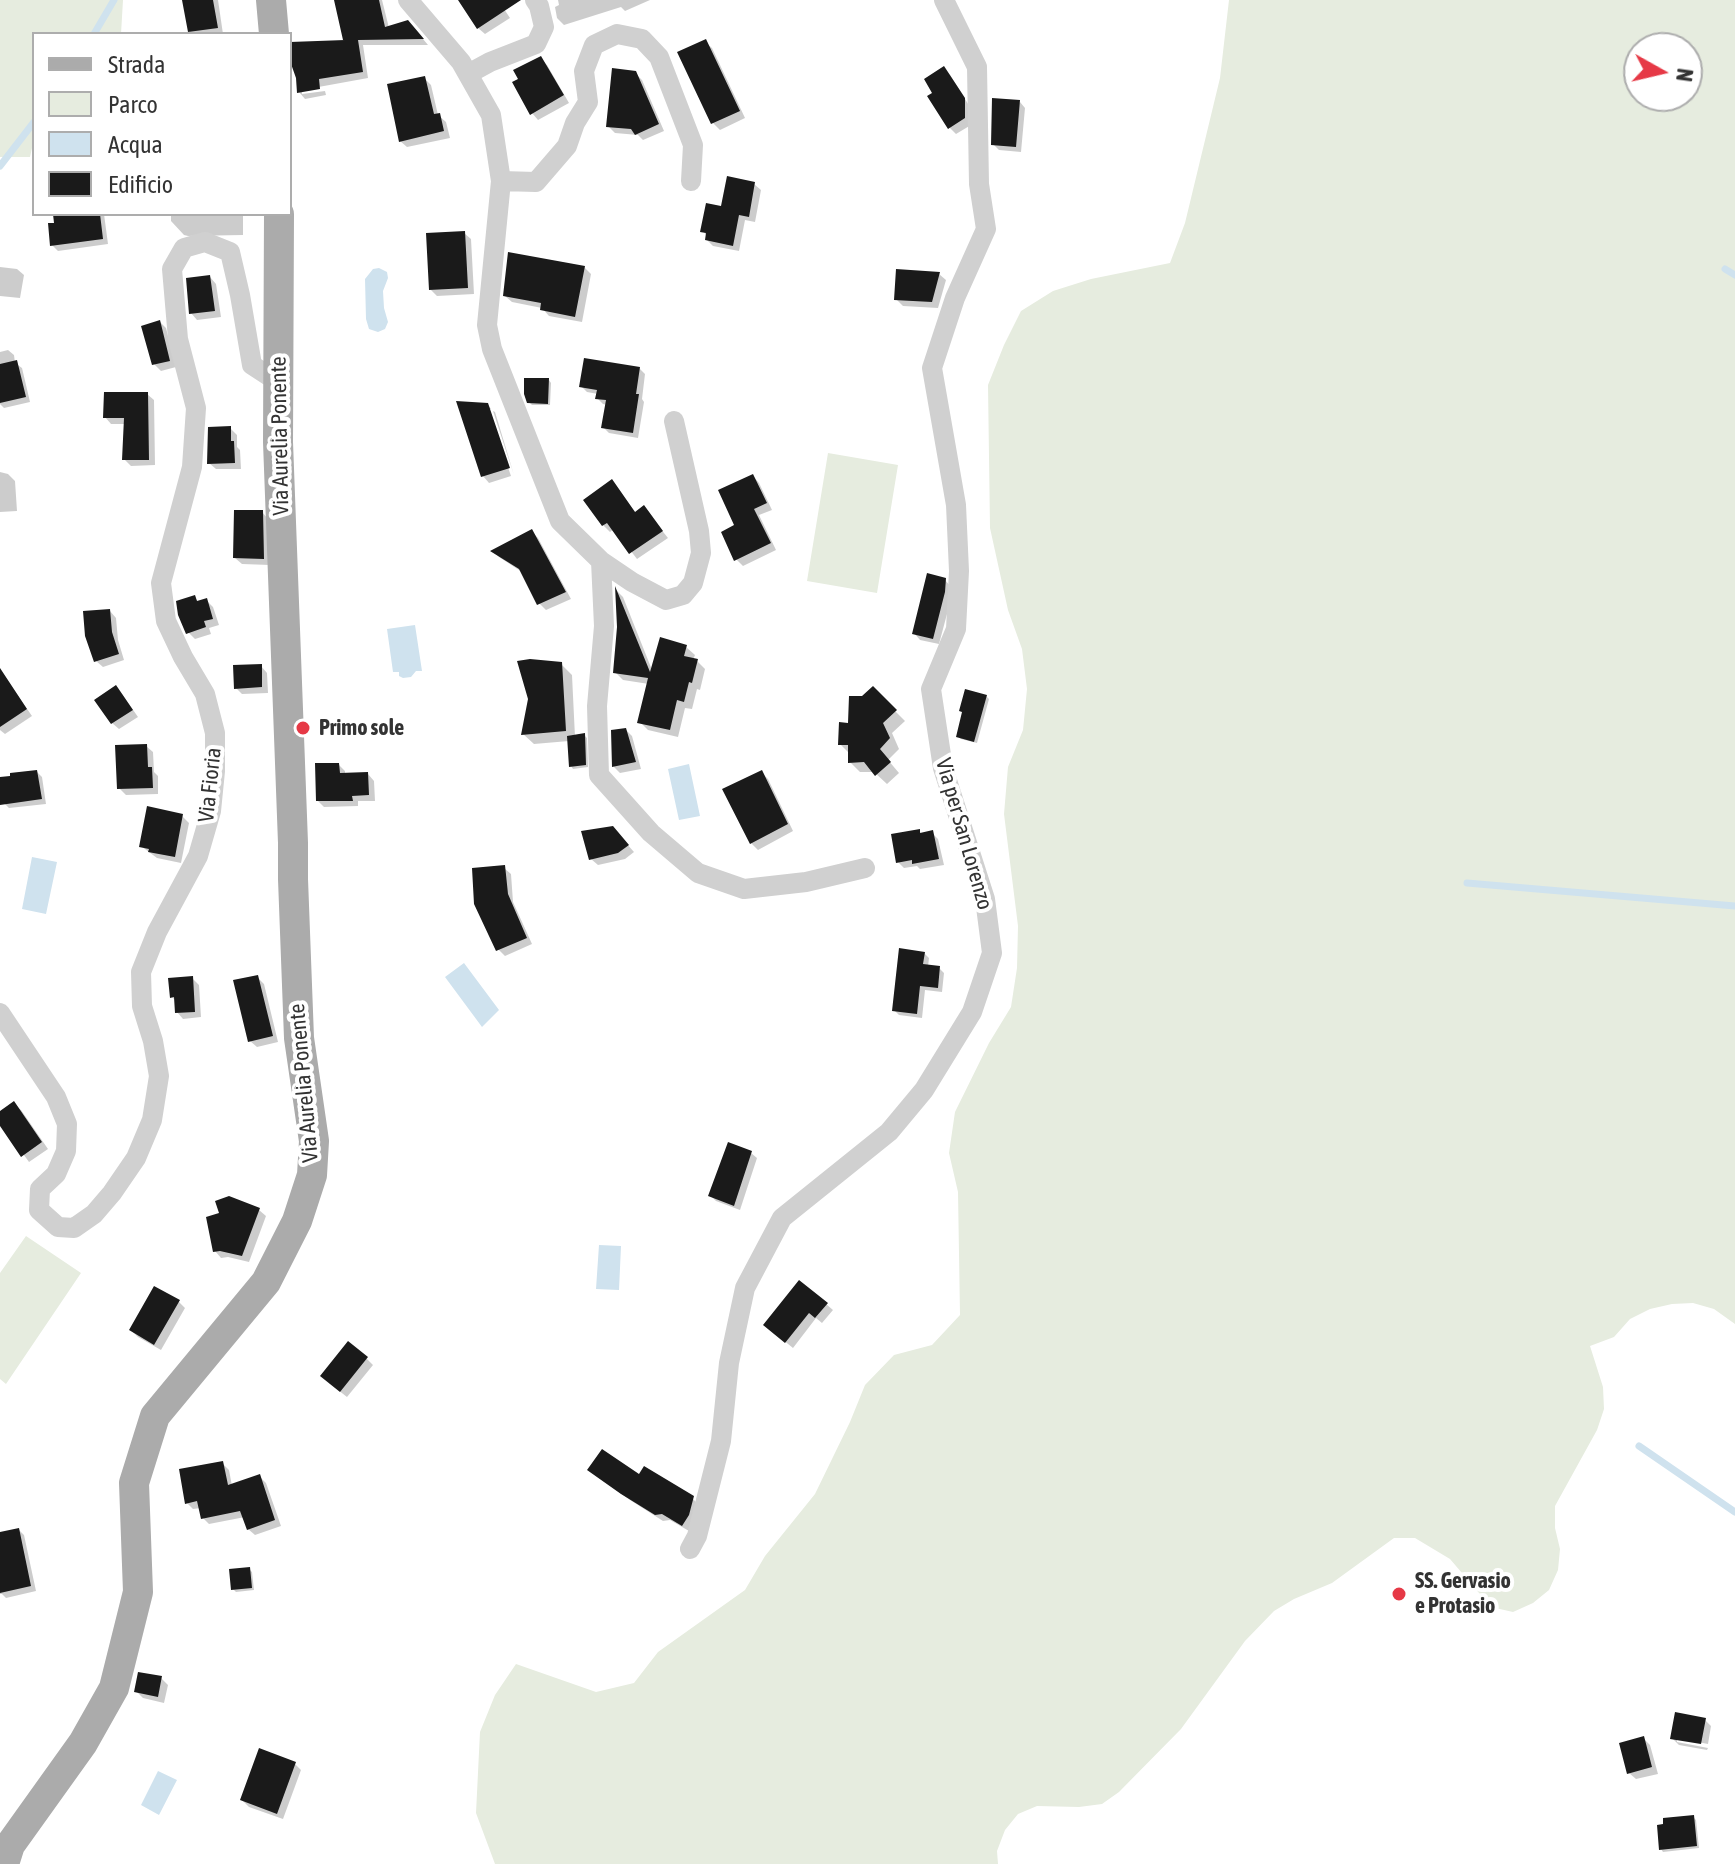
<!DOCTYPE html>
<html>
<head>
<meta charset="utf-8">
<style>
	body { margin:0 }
	#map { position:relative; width:1735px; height:1864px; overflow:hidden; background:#fff; font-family:"Asap Condensed",sans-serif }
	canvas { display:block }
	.legend { position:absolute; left:32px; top:32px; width:260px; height:184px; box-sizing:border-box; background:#fff; border:2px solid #adadad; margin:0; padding:10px 14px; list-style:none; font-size:24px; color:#333 }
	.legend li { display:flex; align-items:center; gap:16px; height:40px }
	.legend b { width:40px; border:2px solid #adadad }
	.north { position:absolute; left:1623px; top:32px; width:80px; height:80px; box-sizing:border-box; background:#fff; border:2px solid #adadad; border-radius:50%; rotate:98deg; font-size:22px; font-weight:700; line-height:32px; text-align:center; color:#333 }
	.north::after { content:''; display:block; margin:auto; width:28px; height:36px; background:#e63946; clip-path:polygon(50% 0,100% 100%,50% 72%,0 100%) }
</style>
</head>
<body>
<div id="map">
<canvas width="1735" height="1864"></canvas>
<ul class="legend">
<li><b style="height:10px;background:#ababab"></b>Strada</li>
<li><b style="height:22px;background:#e6ecdf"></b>Parco</li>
<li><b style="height:22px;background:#cfe2ee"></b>Acqua</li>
<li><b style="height:22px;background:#1a1a1a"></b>Edificio</li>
</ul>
<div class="north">N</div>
</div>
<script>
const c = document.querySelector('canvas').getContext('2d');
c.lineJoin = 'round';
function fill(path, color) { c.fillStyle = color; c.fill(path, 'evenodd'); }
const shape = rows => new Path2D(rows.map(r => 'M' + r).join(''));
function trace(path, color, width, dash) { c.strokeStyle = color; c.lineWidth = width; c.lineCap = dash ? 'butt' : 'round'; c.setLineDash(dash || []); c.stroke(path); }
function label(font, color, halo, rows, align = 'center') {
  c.font = font + ' "Asap Condensed",sans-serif'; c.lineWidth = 8; c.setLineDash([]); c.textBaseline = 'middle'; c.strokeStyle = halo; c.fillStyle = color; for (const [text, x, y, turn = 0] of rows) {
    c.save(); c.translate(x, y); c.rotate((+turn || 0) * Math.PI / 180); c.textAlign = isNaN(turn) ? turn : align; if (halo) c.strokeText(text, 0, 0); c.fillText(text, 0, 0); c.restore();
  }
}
const green = shape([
	[0,0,123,0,121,34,34,34,34,139,30,157,0,157],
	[1229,0,1735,0,1735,1324,1714,1309,1693,1303,1672,1304,1650,1309,1630,1319,1614,1337,1590,1346,1603,1387,1604,1409,1597,1430,1555,1506,1555,1528,1560,1549,1558,1570,1549,1590,1533,1603,1513,1612,1491,1607,1450,1559,1415,1538,1394,1538,1332,1583,1294,1599,1274,1611,1245,1641,1181,1729,1119,1792,1102,1804,1079,1807,1037,1806,1018,1814,1005,1830,997,1851,998,1864,495,1864,476,1813,480,1732,495,1695,516,1664,596,1692,634,1683,658,1652,745,1590,765,1556,815,1494,850,1422,865,1385,894,1355,932,1345,960,1315,958,1192,949,1153,955,1112,989,1043,1011,1007,1017,968,1018,926,1004,814,1008,767,1023,730,1027,689,1022,649,1008,610,990,528,988,385,1004,345,1021,311,1053,291,1091,279,1170,263,1185,223,1220,78],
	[1687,48,1687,96,1639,96,1639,48],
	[828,453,898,465,877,593,807,581],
	[26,1236,81,1273,6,1384,0,1379,0,1273]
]);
const water = shape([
	[379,268,387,272,388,278,383,291,384,308,388,322,385,329,378,332,369,329,366,319,365,279,373,269],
	[415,625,422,671,416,671,411,677,403,678,399,676,399,672,393,672,387,629],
	[689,764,700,816,679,820,668,769],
	[32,857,57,862,46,914,22,909],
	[464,963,499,1010,482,1027,445,977],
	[599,1245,621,1246,619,1290,596,1289],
	[158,1771,177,1780,159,1815,141,1805]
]);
const shadow = shape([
	[184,0,218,0,223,34,192,34,189,31],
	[336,0,382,0,389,28,414,28,428,45,363,45,368,78,302,90,302,94,325,91,326,95,305,99,299,92,348,42],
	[460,0,498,0,510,18,485,34,478,28],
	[558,0,650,0,625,11,621,7,564,25,557,18,555,7,559,5],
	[705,42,712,48,745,118,720,130,713,123,680,53],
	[540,59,547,65,569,103,538,120,532,113],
	[944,69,950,75,970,107,971,125,956,134,950,128,935,93],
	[635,73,642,80,664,131,643,140,638,135,615,133,608,126],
	[424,78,431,85,438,115,446,122,450,138,407,147,400,141],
	[1020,102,1025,108,1021,152,999,150,993,144],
	[754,184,761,190,755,222,745,220,739,251,713,246,707,240,707,236,703,231,723,208],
	[55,214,104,214,108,244,58,251,52,245,56,225],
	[171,214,243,214,243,235,188,236,184,235,171,221],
	[464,233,471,239,474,294,437,296,430,289],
	[0,267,17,269,24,275,20,298,0,296],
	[584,267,591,274,582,322,549,316,542,308,512,302,505,296],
	[939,274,946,280,938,308,903,306,896,299],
	[210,277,216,284,221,317,197,320,191,313],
	[160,322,166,328,176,367,161,371,154,364],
	[8,350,14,355,15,363,22,368,30,402,4,408,0,404,0,352],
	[639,368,645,374,642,399,644,402,638,438,609,433,603,427,607,405,603,404,597,398,598,394,587,392,581,386],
	[549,380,551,383,550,405,532,405,529,402],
	[147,394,154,400,155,465,131,466,124,459,125,424,111,424,105,417],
	[488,405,491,409,488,409,511,476,489,483,483,476],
	[493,411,495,412,514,475],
	[230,428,237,435,237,447,240,450,241,469,216,469,209,463],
	[0,472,8,474,15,481,17,511,0,512],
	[753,476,759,483,772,510,759,515,776,550,743,566,736,559,737,526],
	[612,482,636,513,644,508,668,538,637,559,614,529,610,532,603,525],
	[262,512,268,519,270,565,242,564,235,558],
	[531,531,538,538,571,599,546,610,539,603,522,572,499,557,493,551],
	[945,580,951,587,951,599,939,644,920,640,914,633],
	[617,591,623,597,652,670,686,647,695,655,693,660,697,661,705,669,700,690,697,689,692,709,685,708,678,737,648,730,640,722,649,684,623,680,615,672,619,627],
	[194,598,199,602,206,600,213,607,219,625,209,628,211,634,195,639,188,632],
	[110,611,116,618,118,640,124,660,103,667,96,661],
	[561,664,572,675,575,737,584,735,587,738,588,767,573,769,571,766,569,741,534,744,523,734],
	[261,666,267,673,268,693,242,694,236,688],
	[0,670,32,716,5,734,0,730],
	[873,689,905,721,892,733,899,749,888,760,899,773,887,784,874,772,860,772,850,762,850,754,840,744,862,699],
	[122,694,138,717,119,729,112,723],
	[986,696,989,699,977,743,961,739,958,736],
	[626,730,632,736,641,769,620,773,614,767],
	[146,746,153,752,154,772,158,776,158,794,126,795,119,788],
	[339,765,345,771,345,775,368,774,374,781,375,801,358,801,358,806,324,807,318,801],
	[37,772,42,777,46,804,9,808,4,803,0,795,0,779],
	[761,772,768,779,793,831,758,850,751,843,725,790],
	[182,816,189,823,181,863,157,858,141,846],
	[919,831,923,835,932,833,938,839,944,865,920,869,917,866,904,868,898,862],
	[619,835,634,852,625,859,598,865,591,859],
	[504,868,511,874,513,902,532,944,505,956,498,949],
	[924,953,929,958,928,967,939,968,944,973,942,992,925,990,922,1018,899,1015,894,1010],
	[257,977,264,984,278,1042,257,1047,250,1041],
	[192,978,199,985,201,1017,183,1019,177,1012,176,1001,172,997],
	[14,1104,21,1110,48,1149,29,1162,0,1122,0,1113],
	[751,1153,757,1158,740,1210,716,1201,710,1195],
	[229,1199,259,1210,266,1216,249,1262,228,1257,221,1258,215,1251,221,1214],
	[179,1302,185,1308,161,1350,138,1337,131,1330],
	[826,1304,833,1310,822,1323,816,1318,793,1348,772,1331],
	[366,1358,373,1365,347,1397,329,1383],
	[222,1463,229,1470,232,1486,259,1476,266,1483,281,1526,255,1535,248,1529,245,1517,209,1524,203,1518,201,1508,193,1509,187,1503],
	[589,1470,640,1477,692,1498,699,1505,689,1531,670,1520,663,1521,630,1500],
	[19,1530,24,1535,36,1591,6,1598,2,1594,0,1594,0,1534],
	[249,1569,252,1572,254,1590,236,1592,233,1589],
	[161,1678,168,1685,164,1703,143,1698,136,1691],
	[1705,1720,1711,1726,1708,1744,1677,1738,1677,1742,1708,1748,1707,1750,1679,1745,1672,1738],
	[1643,1738,1650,1745,1658,1774,1636,1779,1629,1773],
	[295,1764,301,1770,283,1819,249,1807,242,1800],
	[1693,1817,1696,1820,1699,1848,1663,1852,1661,1849]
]);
const stream = shape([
	[94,34,114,0],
	[0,166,34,122],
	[1725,269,1735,275],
	[1467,883,1735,906],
	[1639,1446,1735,1512]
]);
const building = shape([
	[182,0,213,0,218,28,188,32],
	[334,0,379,0,385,27,408,20,424,39,358,40,363,72,319,79,320,89,297,93,296,78,290,61,290,42,345,40,343,40],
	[458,0,521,0,477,29],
	[706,39,740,111,711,124,677,52],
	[541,56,564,95,530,115,512,82,518,79,513,70],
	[944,66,965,98,965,118,948,129,927,96,932,93,924,79],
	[612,68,636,71,659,124,635,135,631,129,606,127],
	[425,76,434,114,440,113,444,131,399,142,387,84],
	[992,98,1020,100,1016,147,991,145],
	[727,176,755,182,749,217,739,215,733,246,705,240,706,233,700,232,706,203,721,206],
	[53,214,100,214,103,239,50,246,48,223,54,223],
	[465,231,468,288,429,290,426,233],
	[508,252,585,266,575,317,540,310,541,303,503,296],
	[896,269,940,272,932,302,894,300],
	[210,275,215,311,189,314,186,278],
	[160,320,170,361,152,365,141,326],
	[584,358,640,367,636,394,639,394,633,433,601,428,606,400,595,399,597,390,579,387],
	[17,360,26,397,0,403,0,364],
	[524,378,549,378,548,404,527,403,524,394],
	[104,392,148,392,149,460,122,460,124,418,103,418],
	[456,401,488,403,510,468,481,477],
	[231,426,231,441,234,441,235,463,207,464,208,427],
	[753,474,767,503,754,509,771,543,734,561,721,532,734,525,718,490],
	[612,479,635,512,644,505,663,531,629,554,607,523,602,526,583,500],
	[234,510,263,510,264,559,233,558],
	[532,529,566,592,537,605,519,569,490,551],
	[927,573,946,578,945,592,933,639,912,634],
	[615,586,650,672,660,637,687,645,684,656,698,659,692,683,689,682,684,702,677,700,670,730,637,723,648,678,613,673,617,627],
	[195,595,197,601,207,598,213,619,204,621,206,627,186,634,178,615,176,601],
	[110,609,112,632,119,654,94,662,85,636,83,611],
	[530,659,562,662,566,731,521,735,528,699,517,661],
	[262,664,262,687,234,689,233,665],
	[0,668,27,709,0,727],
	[116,685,133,710,111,724,94,700],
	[873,686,897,710,883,723,890,738,880,749,891,762,875,776,864,762,848,763,848,745,838,745,839,722,848,723,849,696,862,696],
	[965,689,987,695,974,742,956,737,962,712,959,711],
	[626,728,636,762,612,767,611,730],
	[585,733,586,765,569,767,567,736],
	[147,744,148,767,152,767,153,788,117,789,115,745],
	[315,763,339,763,340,773,368,772,369,795,352,796,353,801,316,801],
	[37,770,42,799,0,805,0,777,10,776,10,773],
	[762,770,788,824,750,844,722,789],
	[147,806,183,814,175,857,148,852,149,849,139,847],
	[613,826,629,845,618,853,589,860,581,831],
	[920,829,920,833,933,830,939,859,912,864,912,860,896,863,891,834],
	[505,865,508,894,527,938,496,951,474,904,472,868],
	[899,948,925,952,923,964,940,966,938,988,920,986,917,1014,892,1011],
	[258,975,273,1036,248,1042,233,980],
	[193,976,195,1012,175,1013,174,997,170,998,168,978],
	[14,1101,42,1142,21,1157,0,1126,0,1111],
	[728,1142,752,1151,734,1206,708,1196],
	[229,1196,260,1208,242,1256,220,1251,213,1252,206,1217,219,1213,215,1201],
	[799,1280,828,1303,815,1318,809,1313,785,1343,763,1325],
	[154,1286,180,1300,154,1345,129,1330],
	[348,1341,368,1357,340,1392,320,1376],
	[602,1449,639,1474,644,1466,694,1496,689,1515,682,1526,662,1514,655,1515,621,1494,587,1470],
	[223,1461,228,1485,260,1474,275,1520,247,1530,240,1511,201,1519,197,1501,185,1504,179,1469],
	[19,1528,31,1586,0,1593,0,1532],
	[250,1567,252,1588,231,1590,229,1569],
	[138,1672,162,1676,158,1697,134,1692],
	[1675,1712,1706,1718,1701,1744,1670,1739],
	[1644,1736,1652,1767,1627,1774,1619,1743],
	[259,1748,296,1762,277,1814,240,1800],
	[1694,1815,1697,1846,1659,1850,1657,1825,1663,1824,1663,1818]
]);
const minor = shape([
	[408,0,461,62,491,115,501,181,487,325,492,349,560,521,601,561,632,582,666,600,683,595,693,583,701,553,699,531,674,421],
	[468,74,490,62,536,44,544,27,539,6,535,0],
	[501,181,536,182,567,146,575,123,588,102,584,71,594,45,617,34,642,39,659,57,693,145,691,181],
	[601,561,604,626,597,706,599,775,651,833,698,873,744,889,806,882,865,868],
	[0,1013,56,1097,67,1124,66,1151,56,1174,40,1189,39,1210,58,1227,74,1228,94,1214,112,1193,136,1158,152,1120,159,1076,153,1041,142,1006,141,972,157,932,198,856,211,811,215,771,215,733,205,694,183,657,166,621,161,583,192,467,196,408,178,339,172,269,184,248,205,242,230,252,240,295,252,365,278,382],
	[690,1549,697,1536,721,1441,729,1363,745,1288,782,1218,889,1132,924,1090,972,1012,992,953,985,899,943,768,931,689,956,629,959,571,956,505,932,368,955,298,986,229,979,184,977,67,944,0]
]);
const primary = shape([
	[271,0,274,34],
	[4,1864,10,1845,83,1743,114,1688,138,1592,134,1483,155,1416,266,1282,297,1221,312,1175,314,1141,299,1038,293,879,293,843,278,442,279,214]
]);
const markers = [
	[303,728,8,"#e63946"],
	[1399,1594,8,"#e63946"]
];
const streetNames = [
	["Via Aurelia Ponente",280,436,-91],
	["Via Fioria",210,785,-84],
	["Via per San Lorenzo",964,834,74],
	["Via Aurelia Ponente",304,1083,-95]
];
const poiNames = [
	["Primo sole",319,728],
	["SS. Gervasio",1415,1581],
	["e Protasio",1415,1606]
];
fill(green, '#e6ecdf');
fill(water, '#cfe2ee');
fill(shadow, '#0003');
trace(stream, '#cfe2ee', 7);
fill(building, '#1a1a1a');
trace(minor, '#d0d0d0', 20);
trace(primary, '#ababab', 30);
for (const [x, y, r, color] of markers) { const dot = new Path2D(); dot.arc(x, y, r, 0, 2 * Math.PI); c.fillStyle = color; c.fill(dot); trace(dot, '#fff', 3); }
label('22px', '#333', '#fff', streetNames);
label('bold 22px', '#333', '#fff', poiNames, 'left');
</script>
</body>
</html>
